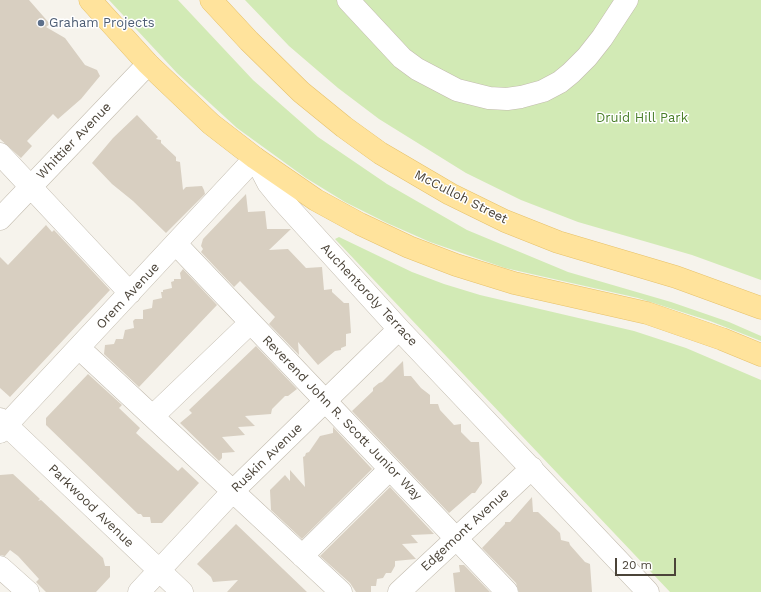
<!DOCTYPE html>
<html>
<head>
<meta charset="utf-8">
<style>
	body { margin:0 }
	#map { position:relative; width:761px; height:592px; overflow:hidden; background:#f6f3ec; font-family:"Work Sans",sans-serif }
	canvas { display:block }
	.scale { position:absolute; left:615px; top:558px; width:61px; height:18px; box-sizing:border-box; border:2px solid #4b4439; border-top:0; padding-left:5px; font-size:12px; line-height:14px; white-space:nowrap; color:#4b4439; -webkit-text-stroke:3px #fff; paint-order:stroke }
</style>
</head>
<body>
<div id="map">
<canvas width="761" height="592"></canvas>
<div class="scale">20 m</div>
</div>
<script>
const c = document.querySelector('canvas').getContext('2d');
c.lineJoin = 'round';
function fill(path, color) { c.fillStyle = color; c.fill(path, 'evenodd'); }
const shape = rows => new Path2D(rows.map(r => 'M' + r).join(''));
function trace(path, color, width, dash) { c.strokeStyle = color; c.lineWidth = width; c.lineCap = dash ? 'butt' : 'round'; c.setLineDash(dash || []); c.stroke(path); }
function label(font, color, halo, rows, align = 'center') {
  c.font = font + ' "Work Sans",sans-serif'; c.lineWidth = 3; c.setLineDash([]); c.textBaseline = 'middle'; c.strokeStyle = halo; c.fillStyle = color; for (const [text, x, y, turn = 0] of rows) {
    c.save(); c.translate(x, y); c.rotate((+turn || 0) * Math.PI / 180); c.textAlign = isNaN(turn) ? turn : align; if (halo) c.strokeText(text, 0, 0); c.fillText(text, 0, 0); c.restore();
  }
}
const green = shape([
	[109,0,178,0,253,80,318,137,387,184,467,230,568,272,671,302,729,322,761,336,761,341,710,321,638,298,505,268,430,242,387,223,345,202,306,178,237,128,177,73],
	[245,0,761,0,761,280,692,255,578,222,521,200,466,173,379,119,338,88,289,46],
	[339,237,412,272,444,284,480,295,634,331,686,348,761,380,761,592,670,592,335,239]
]);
const building = shape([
	[0,0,29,0,50,24,46,27,65,38,85,65,97,70,100,76,81,99,58,119,53,114,27,141,32,146,21,158,0,139],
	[137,115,158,137,156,139,161,140,161,143,176,157,176,161,180,162,183,190,186,187,202,186,204,190,205,194,166,233,133,201,112,184,92,163,113,138],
	[246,194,248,212,265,211,267,229,291,229,269,250,288,249,306,268,322,267,324,290,332,289,332,292,344,303,349,303,351,333,346,334,346,346,341,348,341,350,335,351,318,365,298,342,299,355,269,324,275,317,240,281,234,287,201,252,203,249,201,246,203,239],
	[46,225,52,232,54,230,110,290,10,397,0,388,0,257,8,265],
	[183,269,217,305,139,387,104,354,105,345,114,344,116,339,123,339,125,330,134,328,133,321,135,319,143,319,143,310,152,308,153,300,162,298,161,292,163,292,163,290,172,288,171,282,174,281,174,279,181,279,180,273],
	[256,346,297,389,288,396,285,396,272,409,271,414,245,416,255,426,238,427,245,435,222,437,235,452,222,453,222,458,219,461,180,423,192,413,189,410],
	[403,361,404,376,411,376,421,388,430,395,430,404,438,404,440,410,454,425,461,424,461,432,471,442,479,442,482,483,475,493,472,493,449,513,352,411,373,391,373,388,379,383,382,382],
	[88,374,122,405,119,408,140,428,136,433,178,471,182,467,199,483,162,523,151,523,150,517,143,517,141,514,138,514,46,425,46,418],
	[333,427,372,469,302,539,271,510,270,490,285,475,290,481,290,470,305,487,303,457,305,456,306,453,309,452,320,436,333,433],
	[13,474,40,499,38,501,41,500,103,558,105,566,110,566,110,577,96,592,46,592,36,582,39,579,18,556,10,550,5,556,0,555,0,475],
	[390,487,434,534,411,535,418,543,402,544,416,559,395,561,395,566,391,573,386,573,383,578,377,579,376,586,371,586,371,592,356,592,350,583,320,556],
	[532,497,533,512,538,512,560,533,561,540,569,542,570,545,585,562,590,564,592,592,519,592,516,583,482,548,505,524,505,522,510,522],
	[236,524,283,569,307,592,227,592,238,580,213,582,211,577,197,564],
	[459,565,464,565,490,592,455,592,453,573,460,572]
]);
const minor = shape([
	[348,0,402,58,417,69,457,90,489,98,507,99,521,97,543,91,560,82,571,73,587,57,602,38,627,0],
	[0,154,130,293],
	[0,219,148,64],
	[176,244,507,592],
	[79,348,341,592],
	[153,416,250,323],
	[0,419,182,592],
	[0,432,255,158,268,183,281,199,399,329,648,592],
	[302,556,390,469],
	[0,567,28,592],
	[139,592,233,491,399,329],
	[399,592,532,468]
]);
const major = shape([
	[90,0,148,64,211,124,255,158,316,200,360,224,409,247,456,265,514,283,647,313,722,339,761,355],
	[211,0,249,41,301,92,344,127,380,153,450,194,505,221,558,242,676,277,761,308]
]);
const markers = [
	[41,23,4,"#5c6f8a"]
];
const serviceNames = [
	["Graham Projects",49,23]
];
const parkNames = [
	["Druid Hill Park",642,118]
];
const streetNames = [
	["Whittier Avenue",74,141,-46],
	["McCulloh Street",461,197,27],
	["Auchentoroly Terrace",369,295,47],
	["Orem Avenue",128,296,-47],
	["Reverend John R. Scott Junior Way",342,418,46],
	["Ruskin Avenue",267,458,-44],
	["Parkwood Avenue",91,506,44],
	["Edgemont Avenue",465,530,-43]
];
fill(green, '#d2eab5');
fill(building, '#d8cfc1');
trace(minor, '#c2bbae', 23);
trace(major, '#e6c16a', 23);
trace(minor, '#fff', 22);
trace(major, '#ffe39c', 22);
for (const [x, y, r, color] of markers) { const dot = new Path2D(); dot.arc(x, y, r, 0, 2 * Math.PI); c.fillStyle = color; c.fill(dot); trace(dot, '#fff', 1.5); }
label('13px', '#4e5e75', '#fff', serviceNames, 'left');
label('13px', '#4a7f2a', '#fff', parkNames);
label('13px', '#4b4439', '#fff', streetNames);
</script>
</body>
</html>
